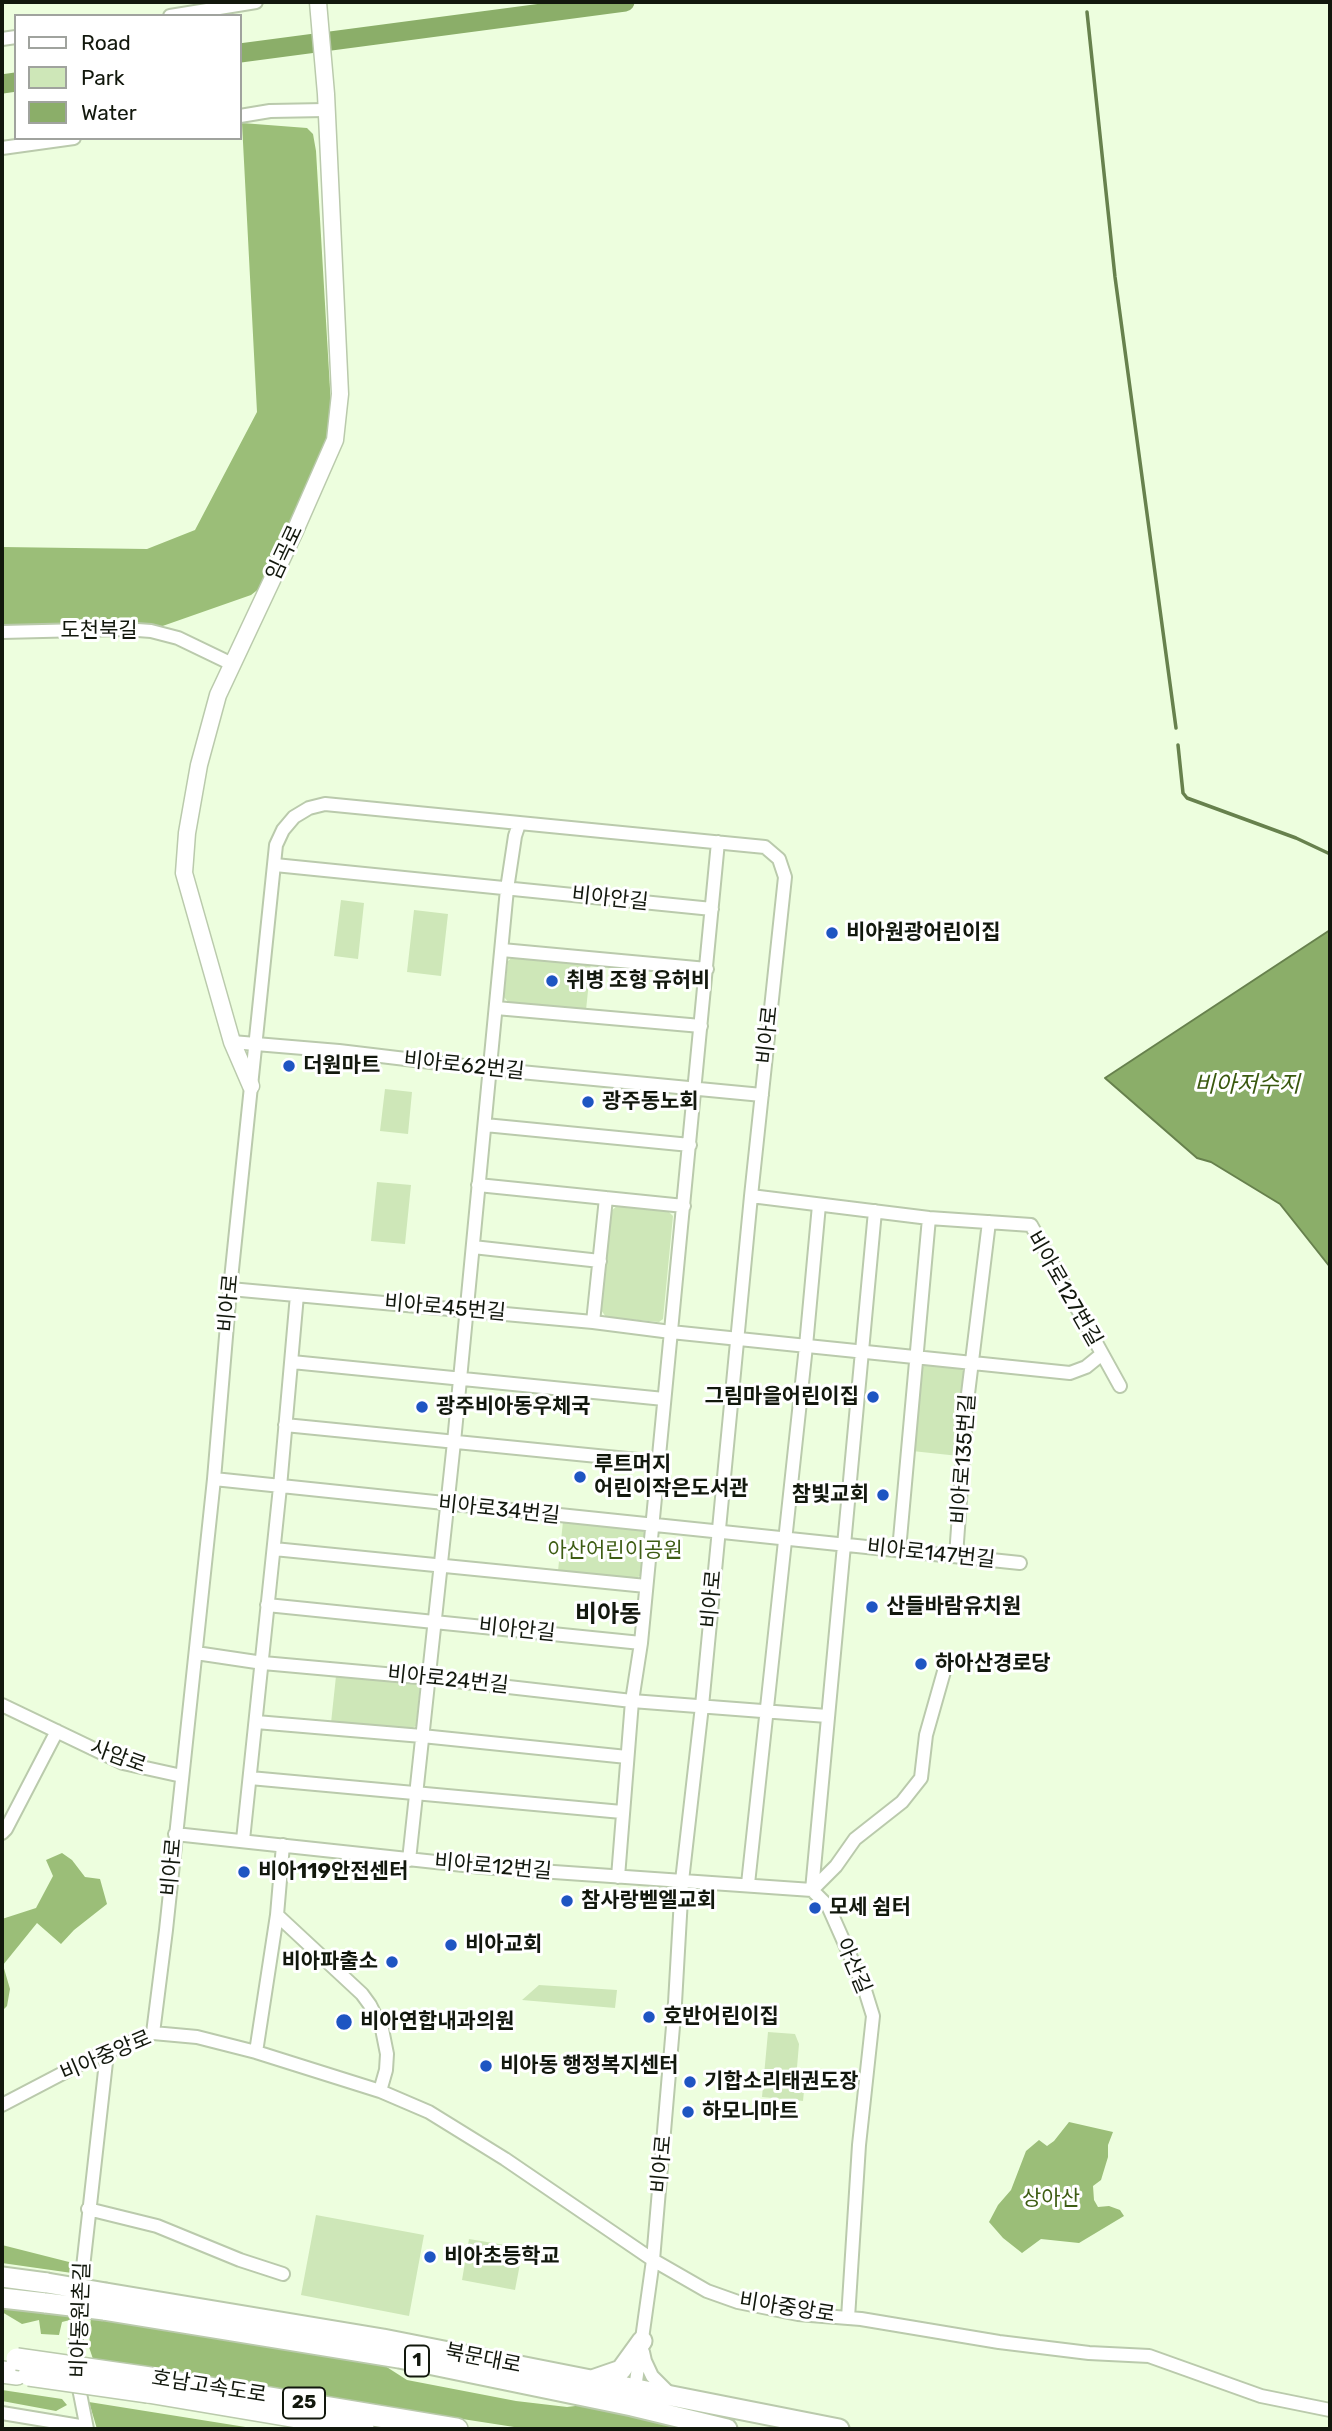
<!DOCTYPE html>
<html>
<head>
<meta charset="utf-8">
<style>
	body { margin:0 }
	#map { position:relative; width:1332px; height:2431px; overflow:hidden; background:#edfede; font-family:Rubik,sans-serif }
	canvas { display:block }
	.frame { position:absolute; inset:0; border:4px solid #12180d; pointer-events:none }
	.legend { position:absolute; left:14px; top:14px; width:228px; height:126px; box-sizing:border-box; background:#fff; border:2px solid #a0a39e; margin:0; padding:9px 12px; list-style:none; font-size:21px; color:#12180d }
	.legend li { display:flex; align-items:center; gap:14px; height:35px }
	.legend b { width:35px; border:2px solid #a0a39e }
</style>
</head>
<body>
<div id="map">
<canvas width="1332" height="2431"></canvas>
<div class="frame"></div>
<ul class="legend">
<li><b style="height:9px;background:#fff"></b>Road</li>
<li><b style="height:19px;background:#cee7b8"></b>Park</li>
<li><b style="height:19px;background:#8bae69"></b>Water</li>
</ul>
</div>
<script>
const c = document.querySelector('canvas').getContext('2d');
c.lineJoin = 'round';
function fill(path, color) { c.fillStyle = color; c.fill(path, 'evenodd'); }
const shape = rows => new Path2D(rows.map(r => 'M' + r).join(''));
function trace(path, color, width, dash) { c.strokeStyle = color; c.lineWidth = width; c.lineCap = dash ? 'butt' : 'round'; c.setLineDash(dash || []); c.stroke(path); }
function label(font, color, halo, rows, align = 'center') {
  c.font = font + ' Rubik,"Noto Sans KR",sans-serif'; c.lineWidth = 6; c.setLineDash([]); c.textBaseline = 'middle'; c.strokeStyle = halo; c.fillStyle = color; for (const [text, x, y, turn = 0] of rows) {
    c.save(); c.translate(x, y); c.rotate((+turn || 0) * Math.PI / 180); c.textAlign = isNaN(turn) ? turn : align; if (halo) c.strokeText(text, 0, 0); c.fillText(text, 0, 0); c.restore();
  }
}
const green = shape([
	[341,900,364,903,358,959,334,956],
	[414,910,448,914,441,976,407,972],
	[515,955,591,962,586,1010,510,1004,504,997,508,961],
	[385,1089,412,1092,408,1134,380,1131],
	[377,1182,411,1185,405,1244,371,1241],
	[617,1206,667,1210,673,1216,663,1319,659,1322,606,1317,601,1310,610,1212],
	[927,1364,960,1367,966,1374,959,1456,912,1451,919,1370],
	[563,1521,641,1528,647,1537,643,1574,635,1579,558,1571],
	[336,1676,415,1683,420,1688,416,1726,409,1730,331,1723],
	[539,1985,617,1990,615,2008,522,2000],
	[768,2032,795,2034,799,2044,796,2079,805,2081,803,2101,762,2097],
	[316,2215,424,2235,409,2316,301,2295],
	[469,2239,523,2248,515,2290,462,2280]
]);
const forest = shape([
	[242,123,307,128,313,134,316,151,331,406,328,436,303,498,260,588,251,595,154,629,2,631,2,547,147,549,195,530,257,412],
	[62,1853,72,1860,85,1877,100,1879,107,1904,74,1930,61,1944,37,1923,3,1965,10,1989,7,2006,2,2011,2,1919,36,1908,53,1876,46,1860],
	[1069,2122,1113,2132,1108,2145,1108,2157,1101,2180,1093,2186,1094,2200,1098,2207,1109,2206,1120,2210,1124,2216,1079,2243,1041,2239,1022,2253,1003,2238,989,2222,998,2205,1011,2190,1026,2151,1039,2140,1047,2146,1054,2141],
	[2,2245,73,2263,72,2273,2,2263],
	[2,2305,70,2313,70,2320,62,2322,59,2335,41,2334,39,2320,22,2324,2,2312],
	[91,2316,382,2364,407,2380,516,2401,567,2407,592,2404,699,2429,527,2429,94,2362,89,2347],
	[2,2390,62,2399,67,2405,56,2411,2,2401],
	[89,2402,258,2429,97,2429]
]);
const water = shape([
	[1330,930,1330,1267,1280,1204,1211,1162,1197,1158,1105,1078,1330,930]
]);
const stream = shape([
	[1087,12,1115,277,1176,728],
	[1178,745,1183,793,1187,798,1296,838,1330,854]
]);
const river = shape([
	[240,53,625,2],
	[2,84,16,82]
]);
const street = shape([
	[170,16,256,2],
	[2,39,16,37],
	[240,116,270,111,325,110],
	[2,148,74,138],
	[2,632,124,629,151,631,178,638,232,664],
	[275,865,712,909],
	[502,950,707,969],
	[496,1008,701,1026],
	[232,1042,339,1051,489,1069,762,1095],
	[485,1125,690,1145],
	[478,1185,684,1206],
	[751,1196,929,1218,1031,1225,1120,1386],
	[473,1247,600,1261],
	[230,1289,593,1322,671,1332,1070,1373,1086,1367,1102,1354],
	[593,1322,606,1198],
	[292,1362,664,1399],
	[285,1425,658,1462],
	[214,1479,1020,1563],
	[274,1549,646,1586],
	[899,1550,929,1218],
	[956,1556,967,1402,989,1222],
	[267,1605,641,1643],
	[196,1653,263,1663,429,1678,632,1701,827,1716],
	[2,1705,123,1763,182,1776],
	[256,1722,422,1736,627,1757],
	[250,1778,622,1812],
	[2,1833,6,1829,57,1731],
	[175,1834,482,1867,812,1890],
	[243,1840,280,1487,297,1295],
	[409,1860,454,1442,507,889,515,836,519,824],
	[618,1877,632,1701,641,1643,718,842],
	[748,1884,806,1346,819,1205],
	[812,1890,875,1211],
	[812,1890,828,1906,864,1987,873,2016,859,2145,848,2318],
	[812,1890,836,1866,855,1839,902,1802,921,1778,926,1735,945,1668],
	[277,1915,362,1994,370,2005,382,2029,387,2054,386,2070,380,2091],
	[153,2033,166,1930,214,1479,230,1289,276,845,283,830,294,817,309,808,325,804,765,847,779,859,785,877,751,1196,702,1706,682,1881,675,2003,653,2260,634,2396],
	[256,2052,277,1915,283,1845],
	[2,2105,86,2061,153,2033,197,2037,256,2052,380,2091,429,2112,505,2159,653,2260,707,2291,738,2302,798,2314,861,2319,999,2342,1089,2353,1149,2356,1261,2396,1330,2410],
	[88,2209,157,2226,240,2260,283,2274],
	[643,2352,645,2361,652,2376,670,2394],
	[2,2413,86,2427],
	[87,2429,76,2373,76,2330,107,2053]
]);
const secondary = shape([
	[251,1086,232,1042,184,873,187,833,199,765,218,695,295,531,335,440,340,394,326,94,318,2]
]);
const primary = shape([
	[2,2277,47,2283],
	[106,2293,383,2339,839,2429],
	[2,2298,46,2303],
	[104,2310,399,2358,632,2406,727,2429],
	[592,2380,621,2370,642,2341]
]);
const highway = shape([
	[2,2372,17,2374],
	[150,2378,457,2429],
	[148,2392,363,2428]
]);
const primaryBridge = shape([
	[47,2283,106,2293],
	[46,2303,104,2310]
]);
const highwayBridge = shape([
	[17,2359,150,2378],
	[29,2375,148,2392]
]);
const markers = [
	[832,933,7,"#1e55c2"],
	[552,981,7,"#1e55c2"],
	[289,1066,7,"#1e55c2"],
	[588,1102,7,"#1e55c2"],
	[873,1397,7,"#1e55c2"],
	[422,1407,7,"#1e55c2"],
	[580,1477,7,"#1e55c2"],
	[883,1495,7,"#1e55c2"],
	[872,1607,7,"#1e55c2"],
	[921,1664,7,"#1e55c2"],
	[244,1872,7,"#1e55c2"],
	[567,1901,7,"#1e55c2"],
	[815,1908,7,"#1e55c2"],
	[451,1945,7,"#1e55c2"],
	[392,1962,7,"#1e55c2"],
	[649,2017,7,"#1e55c2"],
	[344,2022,9,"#1e55c2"],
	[486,2066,7,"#1e55c2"],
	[690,2082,7,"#1e55c2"],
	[688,2112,7,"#1e55c2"],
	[430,2257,7,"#1e55c2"]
];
const shields = [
	[417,2361,24],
	[304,2403,42]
];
const shieldNames = [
	["1",417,2361],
	["25",304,2403]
];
const streetNames = [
	["임곡로",285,553,-65],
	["도천북길",99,631],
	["비아안길",610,899,6],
	["비아로",768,1035,-84],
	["비아로62번길",464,1066,6],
	["비아로127번길",1064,1289,60],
	["비아로",229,1303,-85],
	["비아로45번길",445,1308,5],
	["비아로135번길",964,1459,-86],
	["비아로34번길",499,1510,6],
	["비아로147번길",931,1554,6],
	["비아로",712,1599,-85],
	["비아안길",517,1630,6],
	["비아로24번길",448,1680,6],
	["사암로",118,1757,20],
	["비아로",172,1867,-85],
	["비아로12번길",493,1867,5],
	["아산길",853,1966,67],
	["비아중앙로",106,2056,-23],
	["비아로",662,2164,-85],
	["비아중앙로",787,2308,9],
	["비아동원촌길",81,2320,-88],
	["북문대로",483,2359,11],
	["호남고속도로",209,2387,9]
];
const poiNames = [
	["비아원광어린이집",846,933],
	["취병 조형 유허비",566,981],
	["더원마트",303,1066],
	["광주동노회",602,1102],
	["그림마을어린이집",859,1397,"right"],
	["광주비아동우체국",436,1407],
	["루트머지",594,1465],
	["어린이작은도서관",594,1489],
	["참빛교회",869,1495,"right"],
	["산들바람유치원",886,1607],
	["하아산경로당",935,1664],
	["비아119안전센터",258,1872],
	["참사랑벧엘교회",581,1901],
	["모세 쉼터",829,1908],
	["비아교회",465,1945],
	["비아파출소",378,1962,"right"],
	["호반어린이집",663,2017],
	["비아연합내과의원",360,2022],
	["비아동 행정복지센터",500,2066],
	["기합소리태권도장",704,2082],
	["하모니마트",702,2112],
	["비아초등학교",444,2257]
];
const parkNames = [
	["아산어린이공원",615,1551],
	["상아산",1051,2199]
];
const waterNames = [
	["비아저수지",1247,1085]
];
const quarterNames = [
	["비아동",608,1615]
];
fill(green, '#cee7b8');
fill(forest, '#9bbe78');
fill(water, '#8bae69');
trace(water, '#67814d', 2);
trace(stream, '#67814d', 3.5);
trace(river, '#8bae69', 19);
trace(street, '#bacaac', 16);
trace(secondary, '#bacaac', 19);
trace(primary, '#bacaac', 23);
trace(highway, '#bacaac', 24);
trace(street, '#fff', 12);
trace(secondary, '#fff', 16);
trace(primary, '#fff', 19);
trace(highway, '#fff', 21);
trace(primaryBridge, '#bacaac', 23, []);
trace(highwayBridge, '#bacaac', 24, []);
trace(primaryBridge, '#fff', 19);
trace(highwayBridge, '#fff', 21);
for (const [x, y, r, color] of markers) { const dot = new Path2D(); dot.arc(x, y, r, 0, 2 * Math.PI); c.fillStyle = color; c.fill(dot); trace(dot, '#fff', 2.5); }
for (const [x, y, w] of shields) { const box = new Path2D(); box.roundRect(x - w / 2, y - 15.5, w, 31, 5); c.fillStyle = '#fff'; c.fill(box); trace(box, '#12180d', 2); }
label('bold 19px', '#12180d', null, shieldNames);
label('21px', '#12180d', '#fff', streetNames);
label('bold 21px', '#12180d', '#fff', poiNames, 'left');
label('21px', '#3e5d14', '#fff', parkNames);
label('italic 23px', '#3a590f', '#fff', waterNames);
label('bold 24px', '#12180d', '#fff', quarterNames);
</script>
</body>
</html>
